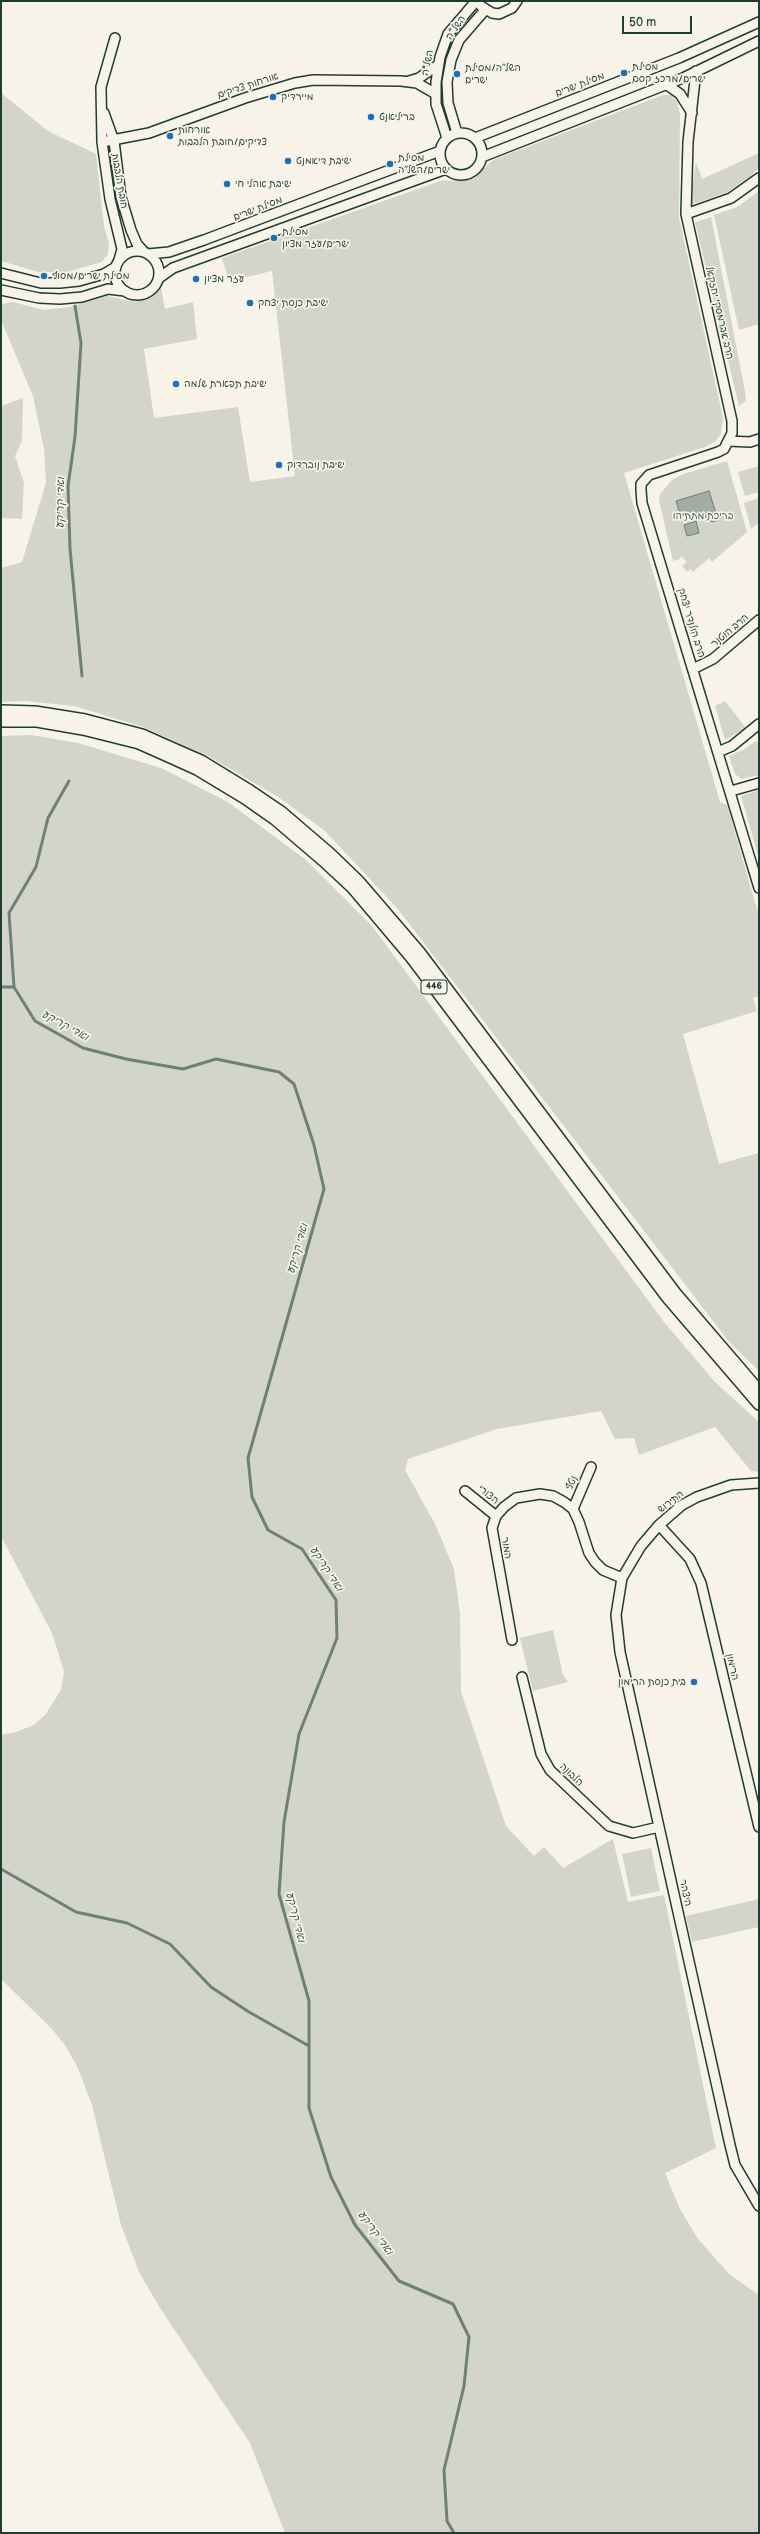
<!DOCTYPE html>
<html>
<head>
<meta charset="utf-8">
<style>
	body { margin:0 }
	#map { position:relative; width:760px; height:2534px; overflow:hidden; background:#f7f3e8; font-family:"Balsamiq Sans",sans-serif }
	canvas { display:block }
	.frame { position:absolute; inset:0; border:2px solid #1f3d34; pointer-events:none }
	.scale { position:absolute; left:622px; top:16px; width:70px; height:18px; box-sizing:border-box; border:2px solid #1f3d34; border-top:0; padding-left:5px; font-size:12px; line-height:14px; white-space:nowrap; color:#1f3d34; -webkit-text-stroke:3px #f7f3e8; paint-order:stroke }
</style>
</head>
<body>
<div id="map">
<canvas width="760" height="2534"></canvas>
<div class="frame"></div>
<div class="scale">50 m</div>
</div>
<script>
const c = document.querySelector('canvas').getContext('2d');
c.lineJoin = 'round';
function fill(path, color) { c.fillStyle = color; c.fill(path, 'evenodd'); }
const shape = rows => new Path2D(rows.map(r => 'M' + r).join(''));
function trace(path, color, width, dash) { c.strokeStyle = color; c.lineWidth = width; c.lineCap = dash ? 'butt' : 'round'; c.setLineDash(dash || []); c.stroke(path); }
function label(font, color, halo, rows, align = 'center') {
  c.font = font + ' "Balsamiq Sans","Playpen Sans Hebrew",sans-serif'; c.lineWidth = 3.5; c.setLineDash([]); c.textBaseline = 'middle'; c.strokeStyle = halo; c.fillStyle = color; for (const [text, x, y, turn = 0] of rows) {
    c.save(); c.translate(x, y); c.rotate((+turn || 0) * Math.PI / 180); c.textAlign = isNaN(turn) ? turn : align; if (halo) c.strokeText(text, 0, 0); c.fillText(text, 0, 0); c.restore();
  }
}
const green = shape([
	[1,93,48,131,96,154,104,226,109,244,108,254,102,262,67,272,38,272,1,261],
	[663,95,671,95,677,101,680,114,679,218,723,418,721,434,716,441,705,447,624,473,720,802,727,805,759,916,759,996,753,998,757,1011,683,1034,719,1164,759,1153,759,1371,729,1342,397,908,324,830,278,797,210,757,143,727,74,706,25,701,1,702,1,568,22,562,46,483,44,449,33,396,1,320,1,304,13,302,44,310,69,307,107,296,134,302,147,298,161,287,165,309,193,302,197,339,144,349,154,418,238,407,250,482,295,476,272,271,229,281,222,258,443,180,452,181,475,177,493,160],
	[759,153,759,168,752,175,728,192,690,205,696,162,702,179],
	[759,191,759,324,739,330,714,215,737,207],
	[711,217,745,391,746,401,739,406,695,222],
	[23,398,22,441,15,456,24,483,22,519,1,518,1,406],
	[727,461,747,532,712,562,709,558,693,572,690,569,687,572,682,566,687,562,681,556,680,559,673,561,659,500,660,494,672,480,683,474],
	[759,466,759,492,745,496,738,472],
	[759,498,759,523,751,529,744,503],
	[725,701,746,728,725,740,715,706],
	[31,735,78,743,161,768,228,802,306,860,372,926,664,1322,715,1382,759,1422,759,1472,751,1471,715,1427,639,1455,634,1438,615,1439,601,1411,497,1429,408,1459,405,1470,435,1524,454,1569,460,1614,461,1692,506,1826,534,1856,544,1847,563,1868,613,1839,628,1902,664,1895,716,2148,665,2173,680,2209,698,2239,730,2275,759,2295,759,2533,285,2533,250,2443,160,2308,139,2272,121,2225,92,2105,77,2066,65,2045,51,2028,1,1979,1,1735,16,1732,34,1725,45,1715,61,1690,64,1671,52,1633,1,1536,1,736],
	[756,741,759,745,759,775,742,779,735,774,729,756,743,750],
	[759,790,759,859,741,796],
	[553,1630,563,1675,568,1682,533,1691,520,1638],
	[651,1848,660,1891,631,1897,622,1854],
	[759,1899,759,1927,692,1942,686,1916]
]);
const water = shape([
	[709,491,718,520,712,522,700,512,681,517,676,501,709,491],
	[696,521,699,533,687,536,684,525,696,521]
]);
const stream = shape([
	[75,306,81,343,75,437,68,486,70,549,82,676],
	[69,781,48,818,36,867,9,913,14,987,35,1021,83,1048,126,1059,183,1069,216,1059,279,1072,294,1084,314,1145,324,1189,248,1458,252,1497,268,1530,302,1549,336,1600,337,1638,299,1734,284,1822,279,1894,309,2001,309,2108,331,2177,355,2225,399,2281,453,2304,469,2337,464,2386,444,2470,447,2521,454,2533],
	[1,987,14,987],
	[1,1869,76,1912,127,1923,170,1944,211,1987,249,2012,309,2046]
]);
const minor = shape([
	[481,6,492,13,499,14,512,8,517,1],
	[115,38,101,87,102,142,110,199,122,249,119,260],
	[696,71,688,142,686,214,732,421,732,433,724,449,718,452,649,475,641,484,641,490,642,503,759,888],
	[409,81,419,78,438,65],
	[666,84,680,94,692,113],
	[104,113,114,141,121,197,131,230,137,244,144,252],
	'440 154a21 21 0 1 1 42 0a21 21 0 1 1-42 0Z',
	[457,133,448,103,447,82,451,60,459,40,485,10],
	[447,138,436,104,436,82,440,57,448,34,476,1],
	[475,138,679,58,759,22],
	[102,142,149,133,245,98,295,83,313,80,401,81,417,83,436,94],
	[482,157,683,78,759,41],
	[686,214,731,198,759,178],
	'115 273a22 22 0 1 1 44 0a22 22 0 1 1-44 0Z',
	[148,254,169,252,204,240,440,151],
	[1,273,41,283,60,283,79,281,104,274,116,267],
	[159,278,173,268,446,169],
	[1,290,39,298,60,299,82,297,108,289,125,291],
	[728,441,750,442,759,439],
	[693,669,713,659,759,620],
	[718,752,732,746,759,724],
	[731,791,759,783],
	[759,1483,731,1485,697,1497,682,1505,659,1525,641,1546,622,1578,616,1615,620,1652,730,2145,735,2165,759,2206],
	[465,1491,496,1516],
	[573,1509,591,1467],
	[659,1525,690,1559,701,1583,759,1827],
	[512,1640,492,1528,496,1516,504,1507,516,1498,540,1494,553,1496,564,1502,573,1509,579,1522,589,1553,595,1562,603,1570,622,1578],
	[522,1677,541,1754,550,1770,609,1826,633,1833,659,1827]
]);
const major = shape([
	[1,711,35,712,85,720,142,735,169,747,201,761,250,791,281,812,330,854,359,882,419,952,675,1293,759,1391],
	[1,721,37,721,83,729,139,743,166,755,197,769,245,798,275,819,324,861,353,888,412,958,668,1298,759,1404]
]);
const markers = [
	[624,73,4,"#1f6fb2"],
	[457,74,4,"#1f6fb2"],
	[273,97,4,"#1f6fb2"],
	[371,117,4,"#1f6fb2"],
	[170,136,4,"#1f6fb2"],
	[288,161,4,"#1f6fb2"],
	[390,164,4,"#1f6fb2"],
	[227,184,4,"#1f6fb2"],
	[274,238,4,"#1f6fb2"],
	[44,276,4,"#1f6fb2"],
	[196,279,4,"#1f6fb2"],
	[250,303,4,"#1f6fb2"],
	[176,384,4,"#1f6fb2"],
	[279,465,4,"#1f6fb2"],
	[694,1682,4,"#1f6fb2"]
];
const shields = [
	[434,987,26]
];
const shieldNames = [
	["446",434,987]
];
const streetNames = [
	["השל”ה",456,28,-56],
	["השל\"ה",428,63,-78],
	["מסילת ישרים",580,85,-21],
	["אורחות צדיקים",248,86,-18],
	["חובת הלבבות",119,181,80],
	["מסילת ישרים",258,209,-21],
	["הרב אברמסקי יחזקאל",719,313,77],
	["הרב הולנדר יצחק",691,623,73],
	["הרב הוטנר",730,631,-40],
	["נטף",572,1483,-66],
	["הצורי",488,1495,39],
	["התירוש",671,1502,-37],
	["המור",506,1548,81],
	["הרימון",732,1667,77],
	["הלבונה",571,1775,44],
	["היצהר",685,1893,78]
];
const poiNames = [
	["מסילת",632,67],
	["ישרים/מרכז קסם",632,79],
	["השל״ה/מסילת",465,68],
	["ישרים",465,80],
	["מיירדיק",281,97],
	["בריליאנט",379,117],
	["אורחות",178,130],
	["צדיקים/חובת הלבבות",178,142],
	["מסילת",398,158],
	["ישרים/השל״ה",398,170],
	["ישיבת דיאמנט",296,161],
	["ישיבת אהלי חי",235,184],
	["מסילת",282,232],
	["ישרים/עזר מציון",282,244],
	["מסילת ישרים/מסוף",52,276],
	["עזר מציון",204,279],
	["ישיבת כנסת יצחק",258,303],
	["ישיבת תפארת שלמה",184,384],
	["ישיבת נוברדוק",287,465],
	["בית כנסת הרימון",686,1682,"right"]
];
const parkNames = [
	["בריכת מתתיהו",703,516]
];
const waterNames = [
	["ואדי קריקע",61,503,-89],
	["ואדי קריקע",65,1026,29],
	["ואדי קריקע",298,1249,-74],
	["ואדי קריקע",326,1569,57],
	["ואדי קריקע",295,1917,76],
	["ואדי קריקע",375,2233,54]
];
fill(green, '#d3d5ca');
fill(water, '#a4ada3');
trace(water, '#6f8077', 1);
trace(stream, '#6f8077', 3);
trace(minor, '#1f3d34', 12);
trace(major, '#1f3d34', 14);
trace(minor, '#f7f3e8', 9);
trace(major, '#f7f3e8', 11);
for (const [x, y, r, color] of markers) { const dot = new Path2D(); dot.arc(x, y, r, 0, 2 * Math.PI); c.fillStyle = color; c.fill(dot); trace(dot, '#f7f3e8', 1.5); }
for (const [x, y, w] of shields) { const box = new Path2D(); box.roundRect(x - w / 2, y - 7, w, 14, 3); c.fillStyle = '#f7f3e8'; c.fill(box); trace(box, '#1f3d34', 1); }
label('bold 9px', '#1f3d34', null, shieldNames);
label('10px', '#1f3d34', '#f7f3e8', streetNames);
label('10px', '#1f3d34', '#f7f3e8', poiNames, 'left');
label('10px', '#435b52', '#f7f3e8', parkNames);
label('italic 11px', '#405950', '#f7f3e8', waterNames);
</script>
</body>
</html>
